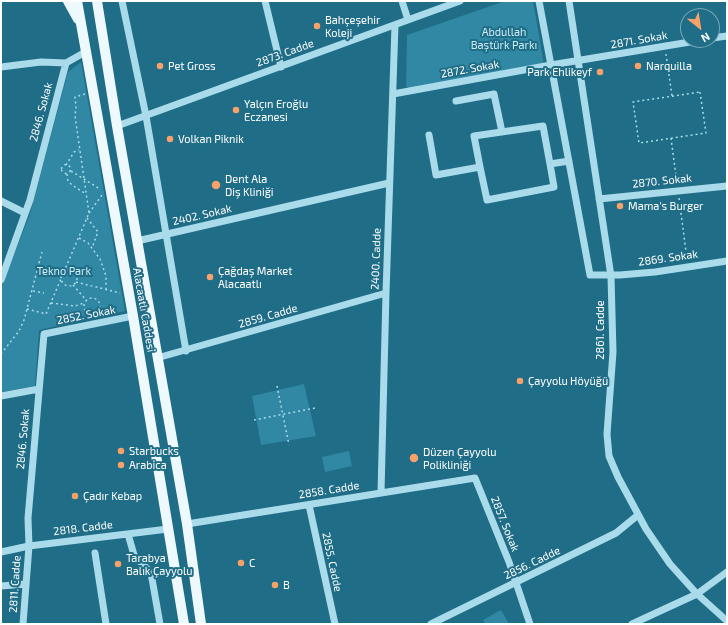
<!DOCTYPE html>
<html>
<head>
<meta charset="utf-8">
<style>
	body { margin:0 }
	#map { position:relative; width:728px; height:625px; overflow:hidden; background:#1f6d87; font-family:"Exo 2",sans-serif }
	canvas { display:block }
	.frame { position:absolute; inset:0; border:2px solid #fff; pointer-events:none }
	.north { position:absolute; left:680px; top:8px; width:40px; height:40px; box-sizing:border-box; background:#1f6d87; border:1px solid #79a7b7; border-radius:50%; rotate:150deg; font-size:11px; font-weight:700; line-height:16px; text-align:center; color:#fff }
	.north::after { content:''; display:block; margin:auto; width:14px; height:18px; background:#f8a26a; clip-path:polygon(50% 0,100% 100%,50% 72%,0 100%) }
</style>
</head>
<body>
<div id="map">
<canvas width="728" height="625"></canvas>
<div class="frame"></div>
<div class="north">N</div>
</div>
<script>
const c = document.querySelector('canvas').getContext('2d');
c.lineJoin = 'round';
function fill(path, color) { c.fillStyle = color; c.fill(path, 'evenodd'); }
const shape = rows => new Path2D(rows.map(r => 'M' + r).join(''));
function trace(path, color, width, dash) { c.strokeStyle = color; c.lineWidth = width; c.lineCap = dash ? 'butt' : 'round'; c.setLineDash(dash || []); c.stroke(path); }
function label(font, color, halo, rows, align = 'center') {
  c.font = font + ' "Exo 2",sans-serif'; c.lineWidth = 4; c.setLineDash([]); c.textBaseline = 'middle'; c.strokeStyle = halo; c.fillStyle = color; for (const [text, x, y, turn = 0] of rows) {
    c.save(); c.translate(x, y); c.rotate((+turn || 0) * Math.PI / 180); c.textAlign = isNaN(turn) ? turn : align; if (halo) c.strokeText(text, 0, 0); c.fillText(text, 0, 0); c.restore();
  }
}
const green = shape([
	[505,1,533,1,544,65,413,91,406,86,407,35],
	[81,62,125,311,39,330,35,386,1,392,1,288,30,214,68,72],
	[304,384,316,436,261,445,252,396],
	[349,451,352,466,325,472,322,457],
	[501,610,509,624,485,624,483,620]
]);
const path = shape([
	[666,54,672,96],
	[700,92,706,133,639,143,633,102,700,92],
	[671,138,677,184],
	'61.5 169a4.5 4.5 0 1 1 9 0a4.5 4.5 0 1 1-9 0Z',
	[66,165,74,152,79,150],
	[71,171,100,189],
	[67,174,68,181,72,185,86,194],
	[679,198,687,259],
	[89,213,102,195],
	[87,218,98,232,92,248],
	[79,238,88,243,100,259,106,276,106,290],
	'61 278a8 8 0 1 1 16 0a8 8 0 1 1-16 0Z',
	[76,282,120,293],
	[73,285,86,300],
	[33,291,44,293],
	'84 306a8 8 0 1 1 16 0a8 8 0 1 1-16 0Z',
	[51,303,75,306,84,303],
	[27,309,46,314,89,213,75,116,76,107,75,97,85,94],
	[1,354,19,331,24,320,42,252],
	[277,386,289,445],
	[254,420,315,408]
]);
const minor = shape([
	[122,1,146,116,186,351],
	[265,1,281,67],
	[402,1,408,20],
	[539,1,590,275,620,275,655,272,727,261],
	[569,1,611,276,613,352,607,434,609,456,618,477,646,529,670,564,697,594,727,621],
	[712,38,727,36],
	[1,67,41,62,66,63,87,51],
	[393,94,551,65,702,40],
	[456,101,494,94,502,132],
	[117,126,460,1],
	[429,135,436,175,480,167,487,200,554,187,550,164,569,161],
	[480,167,474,136,543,126,550,164],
	[599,199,727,186],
	[1,201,25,213],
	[137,241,389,183],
	[1,280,30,200,66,63],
	[157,358,386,293],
	[1,396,39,389],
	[381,493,386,293,395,25],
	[309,505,335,624],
	[187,524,475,478,509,562,530,624],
	[128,534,134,555,151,573,160,624],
	[1,552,29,546,168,529],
	[95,553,106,624],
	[1,586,26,584],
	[23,624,29,546,28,518,44,334,133,316],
	[431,624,616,533,638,515],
	[632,624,697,594,727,572]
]);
const major = shape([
	[68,1,78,19],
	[77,1,133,316,184,624],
	[97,1,117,126,187,524,201,624]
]);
const markers = [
	[317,26,4,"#f8a26a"],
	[160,66,4,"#f8a26a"],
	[638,66,4,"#f8a26a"],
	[600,72,4,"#f8a26a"],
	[236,110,4,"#f8a26a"],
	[170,139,4,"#f8a26a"],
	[216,185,5,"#f8a26a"],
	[620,206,4,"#f8a26a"],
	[210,277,4,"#f8a26a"],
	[520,381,4,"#f8a26a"],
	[121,451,4,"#f8a26a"],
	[414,458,5,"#f8a26a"],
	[121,465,4,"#f8a26a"],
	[75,496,4,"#f8a26a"],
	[241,563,4,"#f8a26a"],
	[118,564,4,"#f8a26a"],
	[275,585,4,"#f8a26a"]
];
const poiNames = [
	["Bahçeşehir",325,20],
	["Koleji",325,33],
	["Pet Gross",168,66],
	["Narquilla",646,66],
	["Park Ehlikeyf",592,72,"right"],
	["Yalçın Eroğlu",244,104],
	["Eczanesi",244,117],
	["Volkan Piknik",178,139],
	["Dent Ala",225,179],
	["Diş Kliniği",225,192],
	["Mama's Burger",628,206],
	["Çağdaş Market",218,271],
	["Alacaatlı",218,284],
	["Çayyolu Höyüğü",528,381],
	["Starbucks",129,451],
	["Düzen Çayyolu",423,452],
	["Polikliniği",423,465],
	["Arabica",129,465],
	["Çadır Kebap",83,496],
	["Tarabya",126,558],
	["Balık Çayyolu",126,571],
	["C",249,563],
	["B",283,585]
];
const parkNames = [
	["Abdullah",504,32],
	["Baştürk Parkı",504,45],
	["Tekno Park",64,271]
];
const streetNames = [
	["2871. Sokak",639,40,-10],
	["2873. Cadde",285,53,-20],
	["2872. Sokak",470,69,-10],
	["2846. Sokak",41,112,-75],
	["2870. Sokak",662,181,-6],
	["2402. Sokak",202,215,-13],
	["2869. Sokak",668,258,-8],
	["2400. Cadde",376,259,-88],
	["Alacaatlı Caddesi",144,310,80],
	["2852. Sokak",86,315,-11],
	["2859. Cadde",268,316,-16],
	["2861. Cadde",600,330,-90],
	["2846. Sokak",23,439,-85],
	["2858. Cadde",329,490,-9],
	["2857. Sokak",505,524,68],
	["2818. Cadde",83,528,-7],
	["2855. Cadde",332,562,78],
	["2856. Cadde",532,563,-26],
	["2811. Cadde",15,584,-86]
];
fill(green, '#3088a4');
trace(path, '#a9dbea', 1.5, [2, 3]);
trace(minor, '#a9dbea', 7);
trace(major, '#eef9fe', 10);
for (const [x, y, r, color] of markers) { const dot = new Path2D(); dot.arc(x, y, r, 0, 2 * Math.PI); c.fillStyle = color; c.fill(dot); trace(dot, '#1f6d87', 1.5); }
label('11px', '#fff', '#1f6d87', poiNames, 'left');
label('11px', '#ceeef8', '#1f6d87', parkNames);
label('11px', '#fff', '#1f6d87', streetNames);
</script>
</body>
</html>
